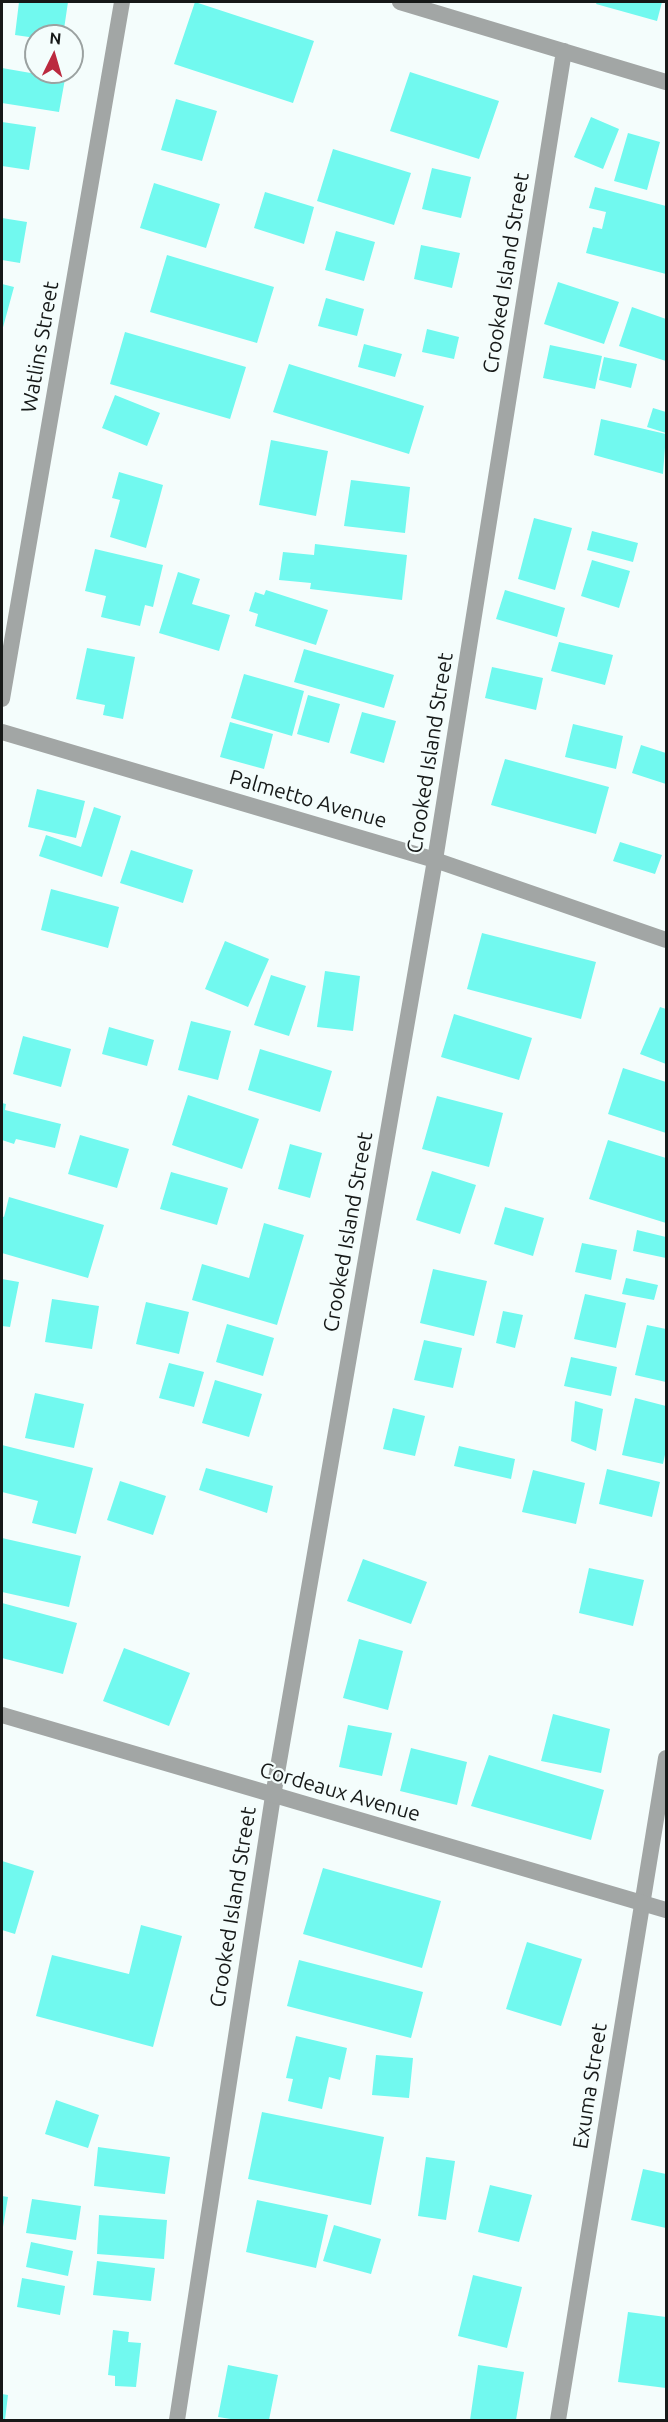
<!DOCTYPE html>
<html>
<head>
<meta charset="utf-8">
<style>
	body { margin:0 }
	#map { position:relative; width:668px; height:2422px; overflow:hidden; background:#f4fdfc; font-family:Ubuntu,sans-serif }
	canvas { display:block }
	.frame { position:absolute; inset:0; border:3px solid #161918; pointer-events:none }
	.north { position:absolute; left:24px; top:24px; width:60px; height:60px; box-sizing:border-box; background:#f4fdfc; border:2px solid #9ba2a1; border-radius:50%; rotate:5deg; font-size:16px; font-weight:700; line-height:24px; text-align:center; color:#161918 }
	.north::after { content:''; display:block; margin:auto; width:21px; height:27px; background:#bb2a3f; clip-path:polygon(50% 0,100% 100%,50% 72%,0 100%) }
</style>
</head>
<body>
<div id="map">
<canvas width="668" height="2422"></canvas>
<div class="frame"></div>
<div class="north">N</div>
</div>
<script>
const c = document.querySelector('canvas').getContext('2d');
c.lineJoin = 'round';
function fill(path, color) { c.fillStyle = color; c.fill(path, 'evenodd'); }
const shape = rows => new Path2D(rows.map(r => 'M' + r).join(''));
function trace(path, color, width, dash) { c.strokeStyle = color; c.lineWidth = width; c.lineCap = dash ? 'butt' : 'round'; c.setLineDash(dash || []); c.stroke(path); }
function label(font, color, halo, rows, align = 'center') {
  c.font = font + ' Ubuntu,sans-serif'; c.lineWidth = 4.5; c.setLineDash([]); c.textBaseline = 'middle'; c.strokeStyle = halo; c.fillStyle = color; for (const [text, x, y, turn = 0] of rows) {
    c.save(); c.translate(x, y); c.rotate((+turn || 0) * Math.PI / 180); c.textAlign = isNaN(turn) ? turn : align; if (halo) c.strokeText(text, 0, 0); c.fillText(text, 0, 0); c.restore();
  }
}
const building = shape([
	[19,2,68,2,63,36,36,38,15,35],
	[195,2,314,41,293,103,174,64],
	[597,2,662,2,657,21,596,4],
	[2,68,65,79,59,112,2,103],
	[410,72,499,101,479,159,390,131],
	[176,99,217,111,202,161,161,150],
	[591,117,619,129,603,169,574,157],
	[2,122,36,127,29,170,2,166],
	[628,133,660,142,647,190,614,181],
	[333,149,411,173,394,225,317,201],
	[432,168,471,177,461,218,422,209],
	[154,183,220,204,206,248,140,228],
	[595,187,666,206,666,274,586,253,593,227,602,229,606,212,589,208],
	[265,192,314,207,304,244,254,228],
	[2,218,27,222,20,263,2,260],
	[336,231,375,242,364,281,325,270],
	[421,245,460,253,452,288,414,279],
	[167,255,274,287,257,343,150,312],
	[558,282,619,302,604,344,544,324],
	[2,284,14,287,2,331],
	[326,298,364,309,357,336,318,326],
	[632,307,666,319,666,361,619,346],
	[427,329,459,337,454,359,422,352],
	[125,332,246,367,230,419,110,384],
	[364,344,402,354,395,377,358,367],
	[550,345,602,356,595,389,543,378],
	[604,357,637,364,631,388,599,380],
	[289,364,424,406,409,454,273,412],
	[115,395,160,413,147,446,102,428],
	[653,408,666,412,666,433,647,427],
	[601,419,666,434,663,474,594,455],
	[271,440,328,451,316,516,259,505],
	[119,472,163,485,146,548,110,537,120,500,112,498],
	[351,480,410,487,405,533,344,526],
	[534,518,572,528,555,590,518,579],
	[592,531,638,543,633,562,587,550],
	[315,544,407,555,402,600,310,589,311,583,279,580,283,552,314,555],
	[95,549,163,565,153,607,145,605,140,626,101,617,106,596,85,591],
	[592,560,630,571,619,608,581,596],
	[178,572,200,579,192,604,230,615,219,651,159,633],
	[266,590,328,610,316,645,255,626,258,614,249,611,255,592,264,595],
	[505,590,565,608,557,637,496,619],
	[559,642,613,655,605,685,551,671],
	[87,648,135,657,123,719,103,715,105,705,76,699],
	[304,649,394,675,384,708,294,682],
	[492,667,543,678,536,710,485,698],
	[244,674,304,691,292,736,231,718],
	[308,695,340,704,329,743,297,734],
	[362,712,396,721,384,763,350,753],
	[230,722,273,734,264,769,220,757],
	[573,724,623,736,616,769,565,757],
	[641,745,666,753,666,784,632,773],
	[505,759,609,787,596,834,491,805],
	[37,789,85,801,76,838,28,827],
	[94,807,121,816,102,877,39,856,46,835,81,847],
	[620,842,662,855,655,874,613,861],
	[131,850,193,870,183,903,120,883],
	[51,889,119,907,108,948,41,930],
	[482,933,596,962,581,1019,467,989],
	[225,941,269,959,248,1007,205,989],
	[325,971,360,976,353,1031,317,1027],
	[271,975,306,986,289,1036,254,1025],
	[660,1007,666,1009,666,1064,640,1054],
	[454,1014,532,1038,519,1080,441,1057],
	[191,1021,231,1031,218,1080,178,1070],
	[109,1027,154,1040,147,1066,102,1054],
	[23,1036,71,1049,61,1087,13,1074],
	[260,1049,332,1071,320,1112,248,1090],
	[623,1068,666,1082,666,1133,608,1114],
	[188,1095,259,1119,242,1169,172,1145],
	[437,1096,503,1113,489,1167,422,1149],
	[2,1103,6,1104,5,1110,61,1124,55,1148,16,1139,14,1144,2,1140],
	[80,1135,129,1149,117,1188,68,1174],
	[608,1140,666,1158,666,1223,589,1199],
	[290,1144,322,1153,310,1198,278,1189],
	[432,1171,476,1185,460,1234,416,1220],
	[171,1172,228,1188,217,1225,160,1209],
	[9,1197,104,1225,88,1278,2,1253,2,1216,4,1217],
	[505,1207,544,1218,533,1256,494,1244],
	[264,1223,304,1235,277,1325,192,1300,202,1264,249,1278],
	[637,1230,666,1237,666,1258,633,1251],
	[582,1243,617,1250,611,1280,575,1272],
	[433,1269,487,1281,474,1336,420,1323],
	[626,1278,658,1285,654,1300,622,1294],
	[2,1279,19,1282,10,1327,2,1326],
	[585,1294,626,1303,616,1348,574,1339],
	[52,1299,99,1306,92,1349,45,1342],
	[146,1302,189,1312,179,1354,136,1344],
	[503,1311,523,1315,515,1348,496,1343],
	[227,1324,274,1338,263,1376,216,1362],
	[647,1325,666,1329,666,1382,635,1375],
	[424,1340,462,1348,453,1388,414,1380],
	[571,1357,617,1367,611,1396,564,1386],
	[169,1363,204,1372,194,1407,159,1398],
	[215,1380,262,1394,249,1437,202,1423],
	[35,1393,84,1404,74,1448,25,1438],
	[635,1398,666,1406,666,1450,663,1464,622,1455],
	[575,1401,603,1409,596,1451,571,1441],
	[393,1408,425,1416,415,1456,383,1449],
	[2,1445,93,1468,76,1534,32,1523,38,1501,2,1492],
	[459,1446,515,1459,511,1479,454,1466],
	[206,1468,273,1486,267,1513,199,1490],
	[607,1469,660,1482,652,1517,599,1504],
	[533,1470,585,1483,576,1524,522,1512],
	[120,1481,166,1496,153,1535,107,1520],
	[2,1538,81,1556,69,1607,2,1592],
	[363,1559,427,1582,411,1624,347,1601],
	[589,1568,644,1580,633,1626,579,1613],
	[2,1603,77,1623,63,1674,2,1658],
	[359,1639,403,1651,388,1710,343,1698],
	[124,1648,190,1673,169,1726,103,1701],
	[553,1714,610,1729,601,1773,541,1761],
	[348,1725,392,1733,382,1776,339,1767],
	[411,1748,467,1762,457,1805,400,1791],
	[489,1755,604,1790,591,1840,471,1806],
	[2,1861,34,1871,15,1934,2,1930],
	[323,1868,441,1901,422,1968,303,1934],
	[141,1925,182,1936,153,2047,36,2016,52,1955,129,1974],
	[527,1942,582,1959,561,2026,506,2009],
	[299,1960,423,1992,411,2038,287,2006],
	[296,2036,347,2048,340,2080,329,2077,322,2109,288,2101,293,2079,286,2078],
	[376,2055,413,2058,409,2098,372,2095],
	[56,2100,99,2115,88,2148,45,2134],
	[262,2112,384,2137,371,2205,248,2179],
	[98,2147,170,2157,165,2194,94,2186],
	[426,2157,455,2161,446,2220,418,2216],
	[643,2169,666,2174,666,2228,631,2220],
	[490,2185,532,2195,519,2242,478,2232],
	[2,2196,8,2197,3,2227,2,2227],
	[32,2199,81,2206,76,2240,26,2233],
	[257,2200,328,2215,316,2268,246,2252],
	[99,2215,167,2220,164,2259,97,2254],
	[334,2225,381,2239,371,2274,323,2261],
	[31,2242,73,2251,68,2276,26,2267],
	[97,2261,155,2268,151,2301,93,2295],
	[473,2275,522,2287,507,2348,458,2336],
	[22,2278,65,2286,60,2315,17,2307],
	[628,2312,666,2317,666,2388,618,2382],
	[113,2330,129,2332,128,2342,141,2343,136,2387,115,2386,115,2376,108,2375],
	[228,2365,278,2375,269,2420,237,2420,218,2417],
	[478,2365,524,2372,516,2420,470,2420],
	[2,2394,8,2395,5,2420,2,2420]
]);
const minor = shape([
	[400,2,666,82],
	[2,699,122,2],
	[2,732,435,860,666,940],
	[177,2420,273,1796,435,860,564,51],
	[558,2420,666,1758]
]);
const tertiary = shape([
	[2,1715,666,1910]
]);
const streetNames = [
	["Crooked Island Street",506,273,-81],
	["Watlins Street",40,347,-80],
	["Crooked Island Street",430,753,-81],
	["Palmetto Avenue",308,799,16],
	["Crooked Island Street",348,1232,-80],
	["Cordeaux Avenue",340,1792,16],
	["Crooked Island Street",233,1907,-81],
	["Exuma Street",590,2086,-81]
];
fill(building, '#71f9ef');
trace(minor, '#a2a6a5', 16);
trace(tertiary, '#a2a6a5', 16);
label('21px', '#161918', '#f4fdfc', streetNames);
</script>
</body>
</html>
